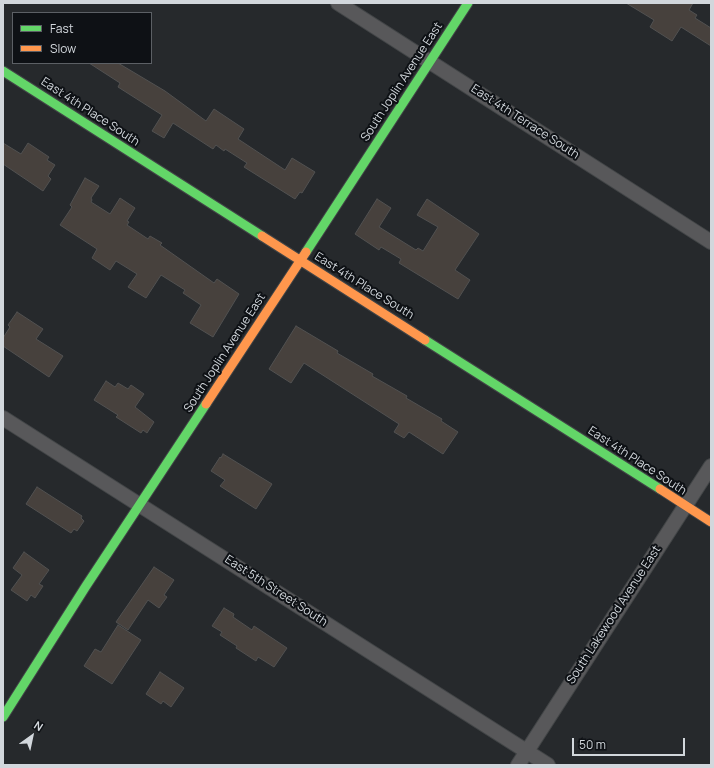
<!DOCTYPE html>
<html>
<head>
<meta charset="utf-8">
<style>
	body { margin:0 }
	#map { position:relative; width:714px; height:768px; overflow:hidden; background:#26292c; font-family:Manrope,sans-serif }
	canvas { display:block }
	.frame { position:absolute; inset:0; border:4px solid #d2d7dc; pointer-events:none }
	.legend { position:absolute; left:12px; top:12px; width:140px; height:52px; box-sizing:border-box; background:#0e1115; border:1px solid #5c6065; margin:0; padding:5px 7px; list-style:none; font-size:12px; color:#d2d7dc }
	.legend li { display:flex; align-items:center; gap:8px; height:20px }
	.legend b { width:20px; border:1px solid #5c6065 }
	.north { position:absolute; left:12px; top:716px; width:40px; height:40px; -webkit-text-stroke:3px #0e1115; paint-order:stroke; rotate:33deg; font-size:11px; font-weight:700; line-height:16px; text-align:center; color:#d2d7dc }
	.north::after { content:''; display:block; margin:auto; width:14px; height:18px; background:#d2d7dc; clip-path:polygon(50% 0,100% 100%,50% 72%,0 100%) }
	.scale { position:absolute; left:572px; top:738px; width:113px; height:18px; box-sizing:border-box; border:2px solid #d2d7dc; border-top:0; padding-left:5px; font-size:12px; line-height:14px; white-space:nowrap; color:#d2d7dc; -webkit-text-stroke:3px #0e1115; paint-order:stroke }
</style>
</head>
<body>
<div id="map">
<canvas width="714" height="768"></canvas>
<div class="frame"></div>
<ul class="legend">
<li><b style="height:5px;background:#63d668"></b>Fast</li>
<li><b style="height:5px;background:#ff974d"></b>Slow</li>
</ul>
<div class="north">N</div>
<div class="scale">50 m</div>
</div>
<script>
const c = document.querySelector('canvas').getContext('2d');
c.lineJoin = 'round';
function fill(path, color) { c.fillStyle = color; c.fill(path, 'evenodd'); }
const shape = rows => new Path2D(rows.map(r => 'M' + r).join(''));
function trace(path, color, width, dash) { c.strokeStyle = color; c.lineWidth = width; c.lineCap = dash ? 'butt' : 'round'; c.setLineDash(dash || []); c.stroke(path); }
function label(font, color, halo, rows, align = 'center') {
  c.font = font + ' Manrope,sans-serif'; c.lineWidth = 4; c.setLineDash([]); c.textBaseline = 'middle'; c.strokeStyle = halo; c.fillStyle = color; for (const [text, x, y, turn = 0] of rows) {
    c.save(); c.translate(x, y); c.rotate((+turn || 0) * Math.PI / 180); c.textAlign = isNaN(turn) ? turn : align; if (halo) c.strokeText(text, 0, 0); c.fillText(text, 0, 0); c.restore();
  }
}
const building = shape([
	[626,3,693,3,689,10,697,15,695,18,711,28,711,46,681,27,672,41,650,27,654,20,626,3],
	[89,63,118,63,165,91,206,121,214,109,244,129,238,139,285,170,292,158,315,172,302,193,300,192,295,199,244,167,247,163,225,149,224,151,216,145,213,149,173,123,164,138,152,131,162,115,118,87,120,83,89,63],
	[3,143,21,154,28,143,49,157,47,160,55,165,48,176,51,179,43,191,3,164,3,143],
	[85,178,99,186,91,198,92,200,91,202,110,214,120,198,135,208,127,221,129,222,127,225,148,239,150,236,162,243,160,245,214,283,217,279,239,294,213,337,190,323,201,305,183,293,185,290,161,275,146,298,128,287,137,274,116,261,110,270,92,258,97,249,60,225,72,207,70,205,85,178],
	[377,199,391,208,379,227,416,250,418,248,423,251,438,227,417,215,427,199,479,234,455,270,470,280,458,299,399,263,401,259,381,247,379,250,355,234,377,199],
	[17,312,43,329,36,339,63,356,49,377,3,346,3,338,10,327,8,325,17,312],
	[296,326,338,351,337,353,373,374,372,376,407,396,406,398,442,419,441,421,458,432,443,454,409,432,404,438,394,432,399,424,304,363,291,383,269,369,296,326],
	[106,381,115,387,118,383,128,389,131,385,144,394,135,407,154,422,147,433,143,430,141,433,116,417,118,415,94,400,106,381],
	[223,454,272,484,256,509,220,486,225,480,211,471,220,457,221,458,223,454],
	[37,487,82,516,81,518,84,521,77,531,74,529,71,533,26,504,37,487],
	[24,552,49,570,39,584,43,586,35,598,31,595,27,601,11,590,22,575,13,568,24,552],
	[154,567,174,580,164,595,167,597,159,608,148,600,128,630,116,622,154,567],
	[224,608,234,614,233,617,252,630,254,626,287,648,274,667,258,657,256,661,236,648,237,646,220,635,222,632,212,626,224,608],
	[118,625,141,640,112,684,84,666,95,649,101,652,118,625],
	[160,672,184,688,171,707,163,701,161,704,146,694,160,672]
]);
const street = shape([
	[338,3,711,242],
	[3,418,548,765],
	[518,765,711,466]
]);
const fast = shape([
	[3,71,262,236],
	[306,252,468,3],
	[425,340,660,489],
	[3,717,86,586,206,404]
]);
const slow = shape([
	[262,236,425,340],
	[206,404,306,252],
	[660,489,711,522]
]);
const streetNames = [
	["South Joplin Avenue East",402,82,-57],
	["East 4th Place South",90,112,33],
	["East 4th Terrace South",525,122,33],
	["East 4th Place South",364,286,32],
	["South Joplin Avenue East",225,353,-57],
	["East 4th Place South",637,461,33],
	["East 5th Street South",276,591,33],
	["South Lakewood Avenue East",614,615,-57]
];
fill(building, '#47413d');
trace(building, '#515151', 1);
trace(street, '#424547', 16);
trace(fast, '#424547', 11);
trace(slow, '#424547', 11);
trace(street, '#58585a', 14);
trace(fast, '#63d668', 9);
trace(slow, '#ff974d', 9);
label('12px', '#d2d7dc', '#0e1115', streetNames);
</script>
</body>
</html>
